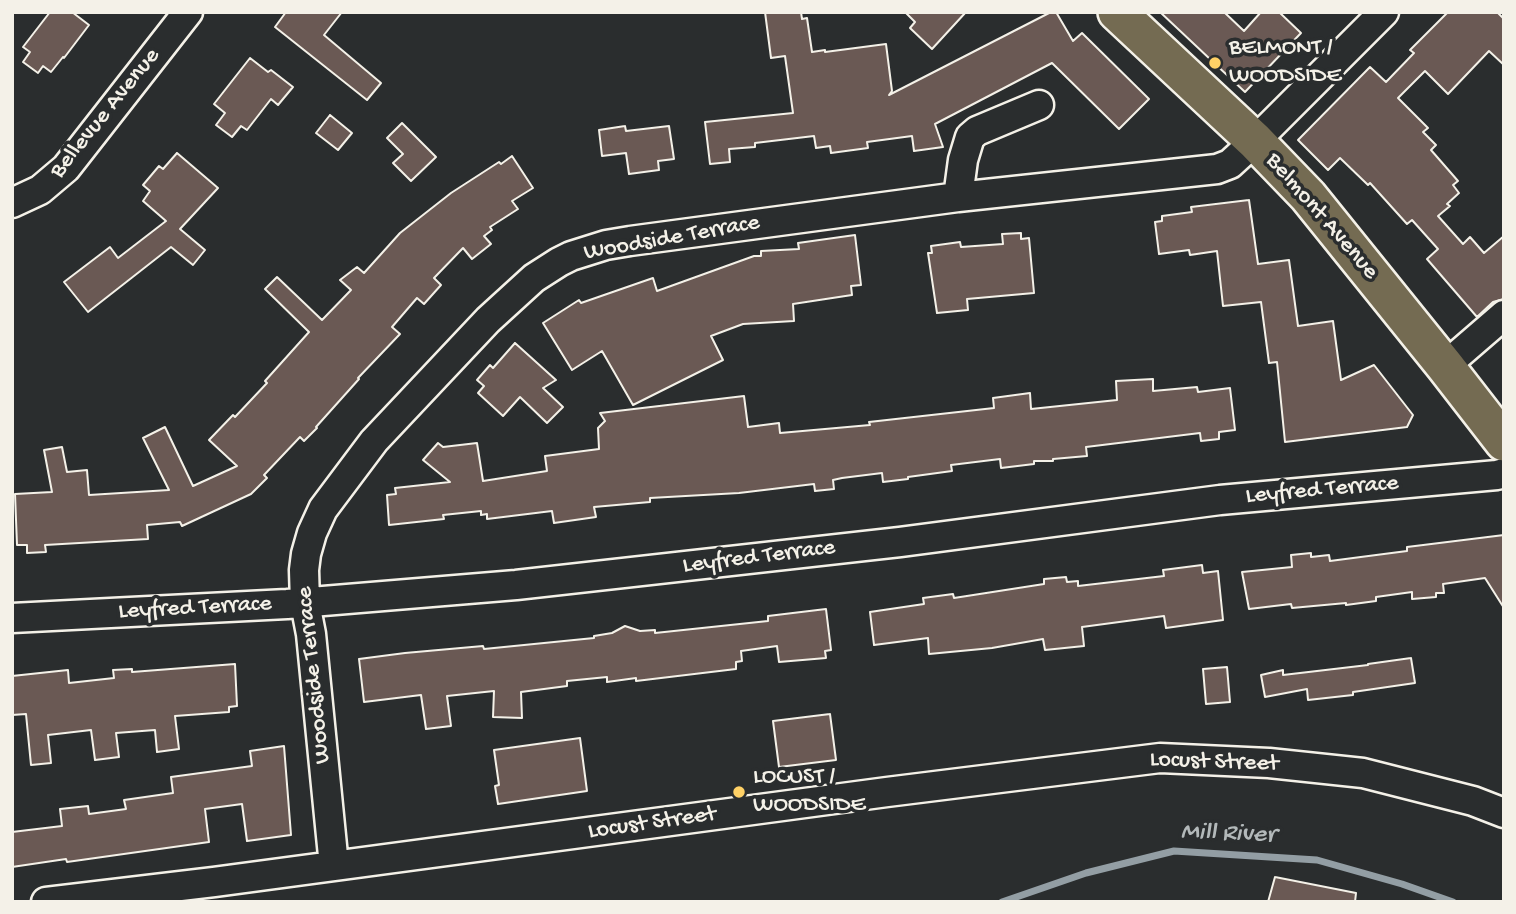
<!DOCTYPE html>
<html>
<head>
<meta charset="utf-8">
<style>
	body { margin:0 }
	#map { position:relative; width:1516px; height:914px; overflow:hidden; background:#2a2d2e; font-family:"Gochi Hand",sans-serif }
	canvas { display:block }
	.frame { position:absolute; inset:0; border:14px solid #f4f1e8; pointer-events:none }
</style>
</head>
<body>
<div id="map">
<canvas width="1516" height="914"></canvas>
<div class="frame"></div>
</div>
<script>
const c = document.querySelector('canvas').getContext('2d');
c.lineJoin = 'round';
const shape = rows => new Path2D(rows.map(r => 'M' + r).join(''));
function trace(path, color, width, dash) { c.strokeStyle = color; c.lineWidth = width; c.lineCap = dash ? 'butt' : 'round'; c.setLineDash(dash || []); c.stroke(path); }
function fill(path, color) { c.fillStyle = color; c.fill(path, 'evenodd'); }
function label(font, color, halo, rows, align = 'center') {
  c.font = font + ' "Gochi Hand",sans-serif'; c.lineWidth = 7; c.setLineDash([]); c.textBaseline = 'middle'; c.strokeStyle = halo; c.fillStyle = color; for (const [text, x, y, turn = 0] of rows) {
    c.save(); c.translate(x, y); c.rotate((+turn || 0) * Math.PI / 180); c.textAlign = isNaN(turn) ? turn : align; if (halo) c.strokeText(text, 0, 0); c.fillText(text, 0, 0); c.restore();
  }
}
const stream = shape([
	[1002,902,1086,873,1174,851,1317,860,1402,884,1453,902]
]);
const building = shape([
	[50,12,72,12,89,25,64,58,63,57,51,72,43,66,38,73,23,62,30,52,23,47,50,12],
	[286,12,342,12,324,35,381,83,367,100,275,27,286,12],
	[765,12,801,12,802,19,807,18,812,52,825,50,825,52,886,44,892,91,889,95,1051,12,1056,12,1073,41,1082,33,1149,99,1119,129,1052,63,935,124,943,147,914,151,912,136,867,142,868,148,831,153,830,146,816,148,814,136,755,143,755,147,729,149,730,162,710,164,705,122,793,113,785,56,771,58,765,12],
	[905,12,966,12,932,49,910,28,915,22,905,12],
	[1160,12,1224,12,1244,31,1261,12,1279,12,1301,33,1245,92,1160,12],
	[1448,12,1497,12,1504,19,1504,65,1489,51,1448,94,1425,71,1398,98,1428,128,1423,132,1436,145,1431,150,1458,181,1453,185,1459,193,1447,204,1450,206,1438,216,1463,244,1470,237,1484,253,1504,236,1504,299,1493,302,1477,317,1427,259,1438,249,1412,220,1407,224,1370,183,1368,185,1340,158,1328,170,1298,140,1370,67,1386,82,1414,53,1410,50,1448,12],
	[250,58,268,72,271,70,293,87,278,105,271,99,247,130,241,126,232,137,216,125,225,113,214,104,250,58],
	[330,115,352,133,338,150,316,133,330,115],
	[402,123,436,157,411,181,393,163,403,154,387,138,402,123],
	[625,126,626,131,669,126,674,159,658,161,659,170,629,174,626,153,602,156,599,130,625,126],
	[177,153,218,188,180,229,205,250,193,265,171,247,88,312,64,282,110,247,118,258,166,221,143,201,150,191,143,185,159,166,163,169,177,153],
	[512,156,533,188,512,201,518,209,490,227,492,230,484,236,491,244,472,259,463,248,434,278,441,285,424,304,417,298,392,327,400,334,358,378,359,379,316,427,317,428,304,441,300,437,264,475,267,478,251,494,182,526,180,522,147,525,148,539,45,545,46,552,27,553,27,545,17,545,15,494,52,492,44,450,62,447,67,472,87,470,89,495,169,490,143,438,165,427,193,486,237,466,209,440,233,415,235,417,267,383,265,381,309,332,265,289,277,277,322,320,351,290,340,280,357,267,364,273,400,233,451,193,499,162,501,164,512,156],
	[1249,200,1258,264,1289,260,1298,326,1333,321,1341,380,1374,365,1413,415,1407,427,1285,442,1277,362,1269,363,1261,302,1223,306,1217,251,1190,255,1189,250,1159,254,1155,222,1162,221,1162,216,1192,212,1191,207,1249,200],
	[1021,233,1021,239,1029,238,1034,293,967,299,968,310,937,313,928,253,932,253,931,246,960,242,961,247,1003,244,1002,234,1021,233],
	[855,235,861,285,851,286,852,295,793,304,794,321,743,324,711,336,723,360,633,405,602,351,572,370,543,323,579,300,581,303,653,278,657,291,754,256,761,256,761,251,799,249,798,243,855,235],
	[515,343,556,380,543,388,563,407,547,423,520,397,503,416,478,393,484,386,477,380,490,365,493,368,515,343],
	[1153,379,1153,391,1197,387,1198,392,1230,388,1235,430,1219,432,1219,439,1201,441,1200,433,1086,447,1087,456,1053,459,1053,461,1034,461,1034,464,1001,468,1000,459,951,465,952,471,908,477,908,479,883,482,882,473,842,478,833,480,834,489,815,491,814,484,739,493,650,498,650,502,594,507,596,517,554,523,552,511,487,519,487,514,481,515,481,511,443,515,444,519,389,525,387,495,396,494,395,488,450,482,423,460,438,443,443,447,477,443,483,481,547,471,545,456,599,449,598,428,605,421,600,413,744,396,748,427,779,423,780,433,870,425,869,422,994,408,993,398,1030,393,1031,409,1117,400,1116,381,1153,379],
	[1504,535,1504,608,1485,578,1443,584,1444,593,1436,593,1436,597,1412,599,1412,592,1376,597,1376,601,1346,605,1346,603,1292,608,1291,604,1249,609,1242,572,1292,567,1291,555,1311,553,1311,557,1329,555,1330,561,1407,551,1407,547,1504,535],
	[1202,565,1203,573,1218,571,1223,620,1166,628,1164,616,1082,627,1084,646,1045,650,1043,639,992,648,929,654,928,638,874,645,870,612,924,604,923,598,953,594,954,598,1044,584,1044,579,1066,577,1067,582,1078,581,1078,586,1164,576,1163,570,1202,565],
	[826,609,831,650,825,651,826,658,779,662,777,646,741,651,742,661,736,662,736,669,636,681,636,678,607,682,607,677,567,681,567,686,521,692,522,718,493,717,494,691,447,696,451,726,426,729,421,695,364,702,359,659,405,653,483,646,484,649,594,638,594,636,612,633,625,626,640,631,655,630,655,633,768,621,768,616,826,609],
	[1411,658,1415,683,1353,692,1353,695,1308,700,1307,689,1265,697,1261,675,1283,670,1283,675,1368,665,1368,664,1411,658],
	[235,664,237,706,229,707,229,712,175,716,179,749,157,752,155,730,116,733,119,757,95,760,91,730,48,735,51,763,31,765,26,714,12,715,12,676,68,670,69,683,114,678,113,670,132,669,132,672,235,664],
	[1227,667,1230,702,1206,704,1203,669,1227,667],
	[830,714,836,760,779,767,773,721,830,714],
	[580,738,587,791,498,804,495,786,499,785,494,750,580,738],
	[284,746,291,835,247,841,242,804,205,809,209,842,67,862,66,859,12,867,12,832,62,826,60,809,88,806,89,814,126,809,124,800,173,793,171,777,252,766,250,751,284,746],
	[1275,877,1356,893,1355,902,1268,902,1275,877]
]);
const minor = shape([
	[958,197,963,160,970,137,977,131,1039,105],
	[12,203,40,190,66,168,188,12],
	[1445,366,1504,315],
	[12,618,287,604,516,585,900,542,1220,500,1497,475,1504,473],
	[334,866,311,634,305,603,304,570,306,554,312,533,323,509,374,441,488,320,534,278,559,262,571,256,606,245,630,241,958,197,1217,169,1230,164,1255,141,1384,12],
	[46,902,214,882,887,792,1160,758,1269,763,1363,773,1473,801,1504,813]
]);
const major = shape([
	[1117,12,1255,141,1308,196,1445,366,1504,442]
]);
const markers = [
	[1215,63,7,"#ffd166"],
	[739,792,7,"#ffd166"]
];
const poiNames = [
	["BELMONT /",1229,49],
	["WOODSIDE",1229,77],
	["LOCUST /",753,778],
	["WOODSIDE",753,806]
];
const streetNames = [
	["Bellevue Avenue",106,114,-51],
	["Belmont Avenue",1321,217,49],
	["Woodside Terrace",672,239,-10],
	["Leyfred Terrace",1322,491,-5],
	["Leyfred Terrace",759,558,-7],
	["Leyfred Terrace",195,609,-3],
	["Woodside Terrace",315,675,-96],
	["Locust Street",1214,763,2],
	["Locust Street",652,824,-8]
];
const waterNames = [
	["Mill River",1228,835,2]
];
trace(stream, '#939ea4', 7);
fill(building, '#6a5954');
trace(building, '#f4f1e8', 2);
trace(minor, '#f4f1e8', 33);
trace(major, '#f4f1e8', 42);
trace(minor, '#2a2d2e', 28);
trace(major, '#746b52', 37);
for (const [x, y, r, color] of markers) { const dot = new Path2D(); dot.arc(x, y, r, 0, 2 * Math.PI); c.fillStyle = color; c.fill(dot); trace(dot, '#2a2d2e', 2.5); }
label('24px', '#f4f1e8', '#2a2d2e', poiNames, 'left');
label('24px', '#f4f1e8', '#2a2d2e', streetNames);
label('italic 26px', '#b3b9ba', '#2a2d2e', waterNames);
</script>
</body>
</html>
